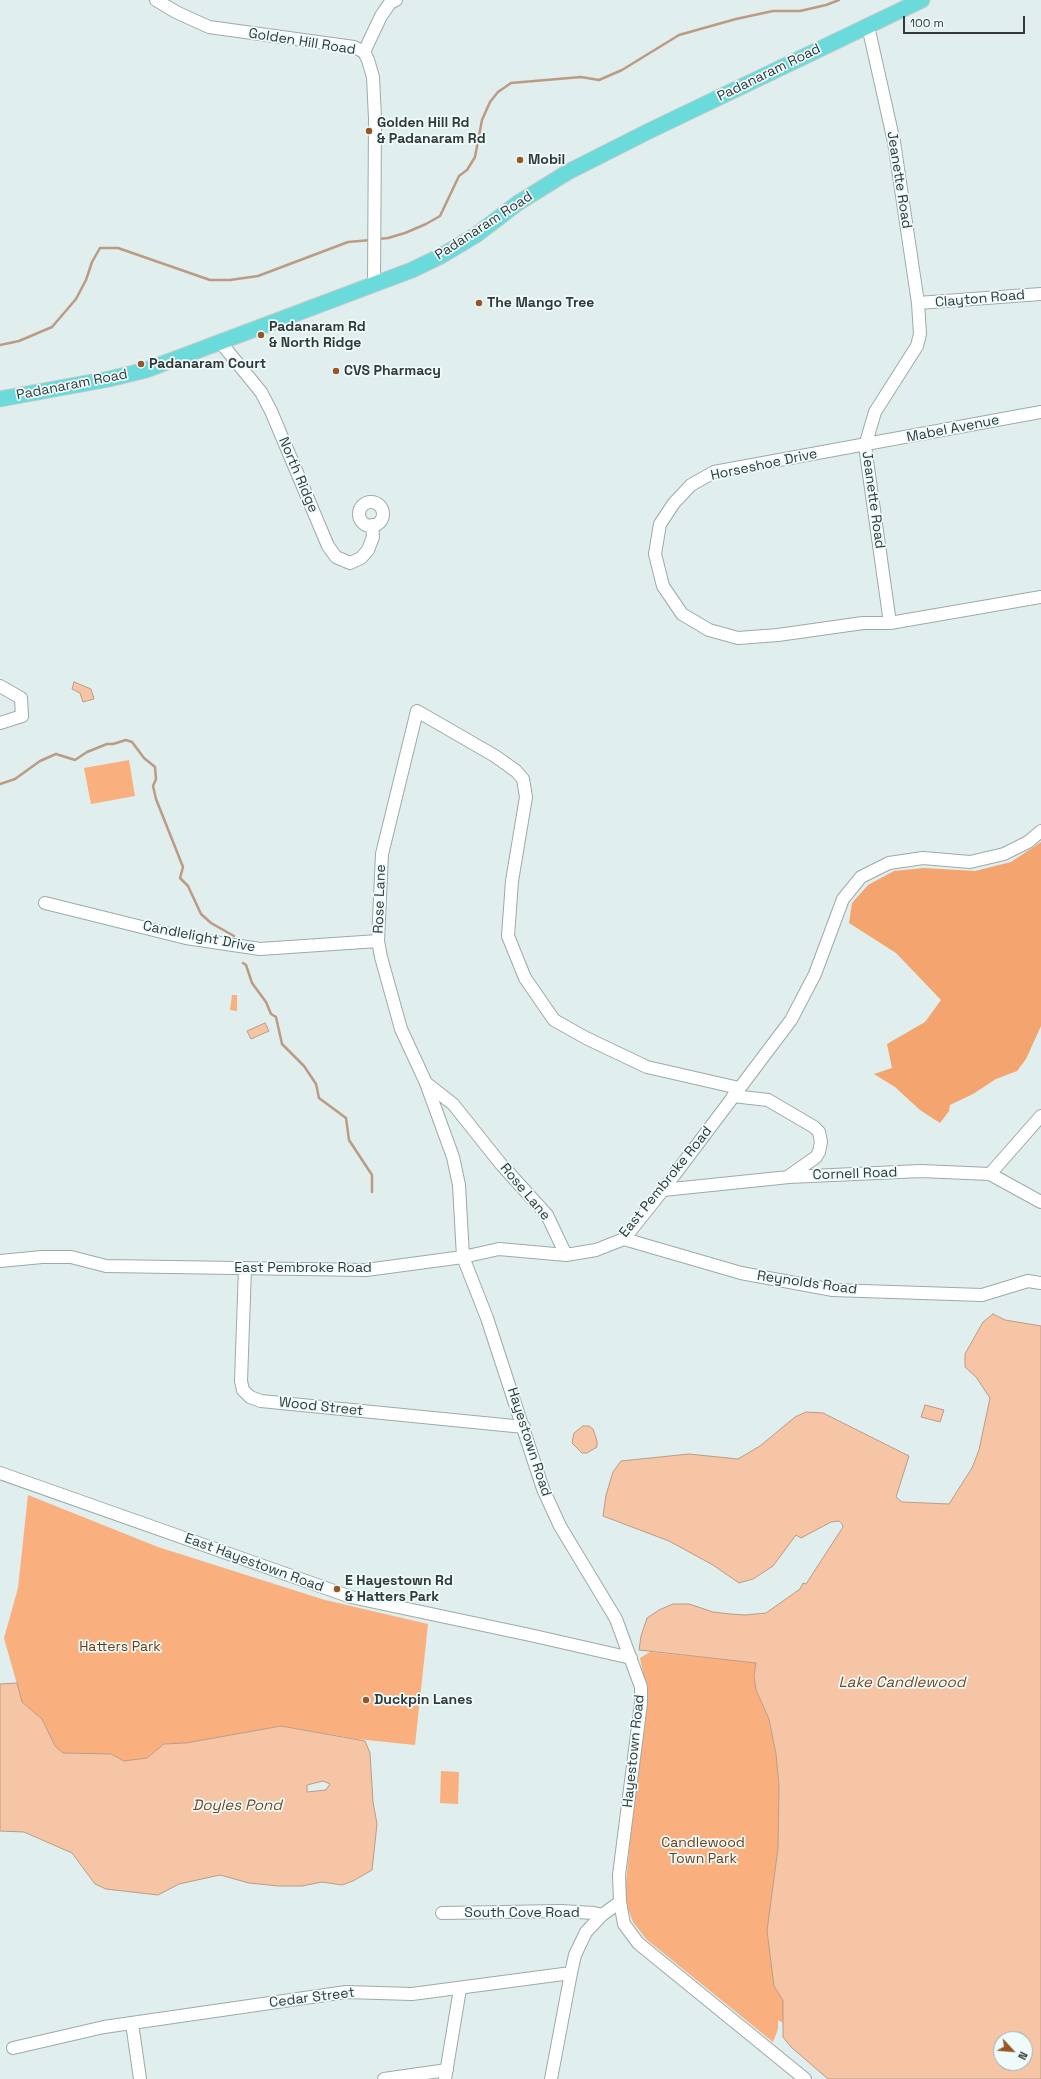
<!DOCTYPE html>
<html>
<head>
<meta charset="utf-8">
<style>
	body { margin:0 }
	#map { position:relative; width:1041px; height:2079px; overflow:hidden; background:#e0eeed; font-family:"Space Grotesk",sans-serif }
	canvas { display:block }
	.north { position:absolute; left:993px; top:2031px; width:40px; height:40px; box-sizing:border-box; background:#edfbfb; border:1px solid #a3adad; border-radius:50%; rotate:116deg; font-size:11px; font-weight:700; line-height:16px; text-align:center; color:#333838 }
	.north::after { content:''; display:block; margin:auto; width:14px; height:18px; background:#985624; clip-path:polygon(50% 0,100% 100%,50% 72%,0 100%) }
	.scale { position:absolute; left:903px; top:16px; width:122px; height:18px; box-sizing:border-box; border:2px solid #333838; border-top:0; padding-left:5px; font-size:12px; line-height:14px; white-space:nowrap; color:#333838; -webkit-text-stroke:3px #edfbfb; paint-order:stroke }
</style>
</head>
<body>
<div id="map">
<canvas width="1041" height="2079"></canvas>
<div class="north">N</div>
<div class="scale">100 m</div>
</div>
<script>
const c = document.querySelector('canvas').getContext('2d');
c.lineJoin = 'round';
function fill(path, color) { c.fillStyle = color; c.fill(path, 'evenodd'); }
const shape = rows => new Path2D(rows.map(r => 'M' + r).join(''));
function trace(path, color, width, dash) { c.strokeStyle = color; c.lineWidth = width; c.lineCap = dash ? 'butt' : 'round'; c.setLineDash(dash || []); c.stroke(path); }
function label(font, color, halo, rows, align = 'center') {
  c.font = font + ' "Space Grotesk",sans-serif'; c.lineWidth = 3.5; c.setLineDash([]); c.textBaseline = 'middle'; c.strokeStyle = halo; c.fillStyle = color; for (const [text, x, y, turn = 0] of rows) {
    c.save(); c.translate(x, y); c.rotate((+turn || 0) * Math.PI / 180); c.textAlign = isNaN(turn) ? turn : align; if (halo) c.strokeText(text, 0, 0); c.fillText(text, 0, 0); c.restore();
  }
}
const green = shape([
	[129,760,135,796,91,804,84,768],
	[232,995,237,995,237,1011,230,1010],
	[28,1495,158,1547,325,1600,428,1624,415,1745,357,1739,281,1726,186,1743,164,1744,147,1758,124,1761,111,1754,63,1753,55,1746,42,1719,22,1702,4,1638,18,1588],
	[650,1652,756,1663,754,1676,756,1690,769,1719,776,1754,779,1785,778,1848,767,1931,774,1986,783,2000,783,2023,778,2020,778,2029,773,2042,646,1939,633,1922,628,1909,625,1894,645,1683,640,1658],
	[441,1771,459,1772,458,1804,440,1803]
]);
const forest = shape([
	[1041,842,1041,1026,1026,1059,1017,1071,996,1079,973,1094,950,1105,949,1111,940,1123,920,1110,895,1087,874,1074,892,1068,887,1044,925,1022,941,1000,896,953,849,923,852,903,868,885,894,871,924,868,975,871,1011,862]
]);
const water = shape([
	[74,682,91,689,94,699,83,702,80,693,72,689,74,682],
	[265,1023,269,1031,251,1039,247,1031,265,1023],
	[993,1314,1005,1320,1041,1326,1041,2079,828,2079,791,2047,783,2037,783,2000,774,1986,767,1931,778,1848,779,1785,776,1754,769,1719,756,1690,754,1676,756,1663,639,1650,641,1636,647,1618,659,1610,673,1604,689,1604,713,1612,730,1614,745,1615,766,1613,800,1589,803,1583,806,1584,843,1527,842,1524,839,1521,831,1522,801,1538,796,1535,773,1566,753,1579,739,1583,713,1565,669,1541,603,1516,606,1495,613,1472,621,1461,689,1454,738,1459,760,1446,795,1417,806,1412,823,1413,909,1456,896,1497,902,1502,949,1504,972,1468,979,1450,990,1398,976,1377,965,1367,965,1354,983,1322,993,1314],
	[1001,2039,1025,2039,1025,2063,1001,2063,1001,2039],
	[925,1405,944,1410,940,1422,921,1417,925,1405],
	[583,1426,589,1426,593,1429,597,1441,597,1447,587,1453,582,1453,572,1443,574,1433,583,1426],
	[17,1683,22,1702,42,1719,55,1746,63,1753,111,1754,124,1761,147,1758,164,1744,186,1743,281,1726,365,1741,370,1753,373,1802,377,1824,372,1870,353,1881,342,1885,322,1882,302,1886,279,1886,249,1883,220,1875,179,1884,158,1895,106,1889,95,1884,72,1853,24,1832,0,1831,0,1684,17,1683],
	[323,1781,330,1784,326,1790,307,1792,307,1785,323,1781]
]);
const stream = shape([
	[378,239,388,238,405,233,426,224,440,216,459,176,467,170,475,157,482,120,490,102,498,92,511,83,581,77,599,80,622,70,679,35,736,19,773,11,800,11,826,5,839,0],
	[0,345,19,341,52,327,76,299,86,280,92,262,100,248,118,248,210,280,230,280,258,276,348,242,371,240],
	[0,784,15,779,40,761,56,754,75,760,87,752,107,744,113,744,126,740,132,742,144,758,155,767,156,779,153,786,156,799,183,867,180,878,188,886,201,914,211,923,234,936],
	[243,963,246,965,252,983,266,1002,271,1014,276,1017,282,1044,304,1066,316,1084,319,1098,346,1118,349,1140,372,1175,372,1192]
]);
const minor = shape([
	[156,0,176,12,209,27,354,47,364,52,368,60,373,77,375,119,374,284],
	[868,26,894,142,918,303,920,334,917,346,875,412,865,446,890,623],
	[364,52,381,16,390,3,396,0],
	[918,303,1041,294],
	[221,343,261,392,271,411,328,546,336,557,350,563,361,558,368,550,373,537,372,525],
	[1041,412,714,472,691,485,674,503,660,524,655,554,663,586,682,614,709,630,738,638,778,635,863,623,890,623,1041,597],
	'359 514a12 12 0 1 1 24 0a12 12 0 1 1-24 0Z',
	[0,686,21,698,22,716,0,723],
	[45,903,186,938,260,949,378,941],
	[426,1083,453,1104,500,1163,547,1215,566,1255],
	[739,1088,647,1067,586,1038,554,1020,525,978,508,936,512,881,526,797,523,779,516,771,495,756,417,711,382,854,378,941,381,957,401,1029,426,1083,453,1157,459,1185,463,1257,487,1318,543,1489,560,1526,616,1619,641,1687,641,1703,619,1875,620,1902,624,1924,638,1943,805,2079],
	[733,1096,768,1100,814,1127,819,1132,821,1142,819,1152,816,1157,789,1176],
	[990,1174,1041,1116],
	[663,1190,789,1177,921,1171,990,1174,1041,1202],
	[624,1239,741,1273,833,1290,982,1295,1028,1281,1041,1283],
	[0,1261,42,1257,71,1257,106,1266,366,1270,463,1257,499,1249,566,1255,596,1250,624,1239,663,1190,791,1020,815,974,843,899,861,877,889,863,923,858,970,862,1004,854,1028,842,1041,831],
	[245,1268,241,1381,243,1390,250,1397,261,1401,524,1427],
	[0,1473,351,1597,530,1635,631,1658],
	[442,1913,561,1911,594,1913,602,1915],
	[132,2023,140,2079],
	[13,2048,104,2027,346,1992,412,1994,571,1973,575,1955,586,1932,602,1915,620,1902],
	[384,2079,447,2070],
	[445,2079,460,1989],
	[551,2079,571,1973]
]);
const major = shape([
	[0,399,109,379,146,370,412,270,441,256,476,235,518,203,568,172,649,131,922,0]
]);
const markers = [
	[369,131,4,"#985624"],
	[520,160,4,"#985624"],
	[479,303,4,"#985624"],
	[261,335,4,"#985624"],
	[141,364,4,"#985624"],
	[336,371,4,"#985624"],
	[337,1589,4,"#985624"],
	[366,1700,4,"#985624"]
];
const streetNames = [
	["Golden Hill Road",302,42,9],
	["Padanaram Road",769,73,-26],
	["Jeanette Road",899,180,81],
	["Padanaram Road",484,226,-33],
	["Clayton Road",980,299,-5],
	["Padanaram Road",72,385,-11],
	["Mabel Avenue",953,429,-11],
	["Horseshoe Drive",764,465,-12],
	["North Ridge",298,475,67],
	["Jeanette Road",873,500,82],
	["Rose Lane",380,899,-88],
	["Candlelight Drive",199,937,11],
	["Cornell Road",855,1174,-2],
	["East Pembroke Road",666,1182,-51],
	["Rose Lane",525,1192,50],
	["East Pembroke Road",303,1268],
	["Reynolds Road",807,1283,8],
	["Wood Street",321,1407,6],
	["Hayestown Road",529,1442,72],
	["East Hayestown Road",254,1563,20],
	["Hayestown Road",634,1751,-84],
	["South Cove Road",522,1913],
	["Cedar Street",312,1998,-7]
];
const poiNames = [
	["Golden Hill Rd",377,123],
	["& Padanaram Rd",377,139],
	["Mobil",528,160],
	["The Mango Tree",487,303],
	["Padanaram Rd",269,327],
	["& North Ridge",269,343],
	["Padanaram Court",149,364],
	["CVS Pharmacy",344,371],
	["E Hayestown Rd",345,1581],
	["& Hatters Park",345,1597],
	["Duckpin Lanes",374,1700]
];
const parkNames = [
	["Hatters Park",120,1647],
	["Candlewood",703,1843],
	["Town Park",703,1859]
];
const waterNames = [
	["Lake Candlewood",902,1683],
	["Doyles Pond",237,1806]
];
fill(green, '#faaf7e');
fill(forest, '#f3a46f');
fill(water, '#f6c5a6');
trace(water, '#bc9b85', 1);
trace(stream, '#bc9b85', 2.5);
trace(minor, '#9eaaaa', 14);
trace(major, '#cacbcb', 17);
trace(minor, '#fff', 12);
trace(major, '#6adadb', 15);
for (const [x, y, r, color] of markers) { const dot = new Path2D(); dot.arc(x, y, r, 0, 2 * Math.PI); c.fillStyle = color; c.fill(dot); trace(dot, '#edfbfb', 1.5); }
label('14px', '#333838', '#edfbfb', streetNames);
label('bold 14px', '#333838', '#edfbfb', poiNames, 'left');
label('14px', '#6f3c15', '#edfbfb', parkNames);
label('italic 15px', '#7b4721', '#edfbfb', waterNames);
</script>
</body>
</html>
